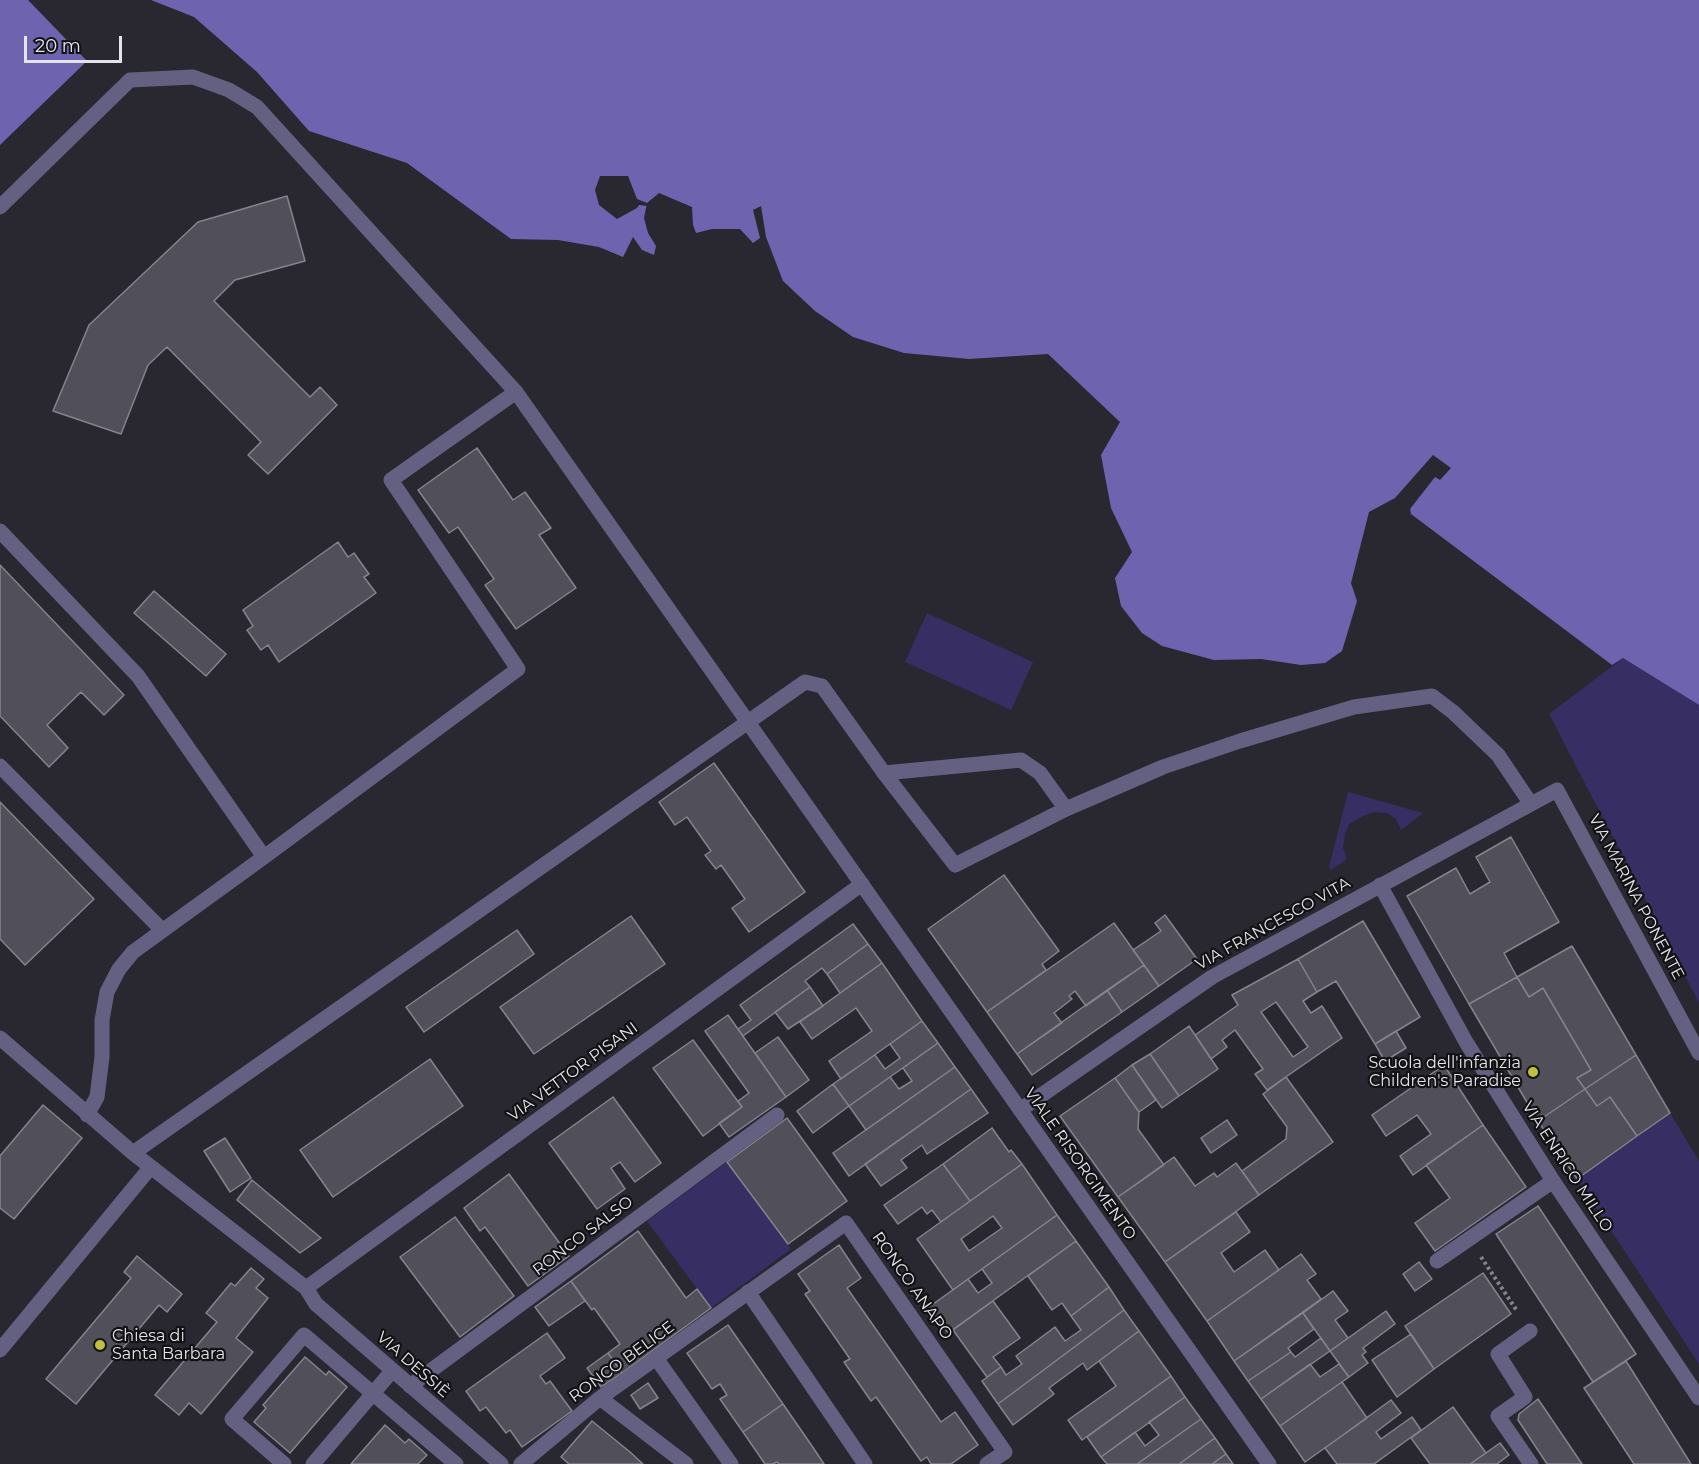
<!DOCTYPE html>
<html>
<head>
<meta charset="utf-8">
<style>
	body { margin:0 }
	#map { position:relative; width:1699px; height:1464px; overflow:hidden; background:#292831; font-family:Montserrat,sans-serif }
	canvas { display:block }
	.scale { position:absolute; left:24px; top:36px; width:98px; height:27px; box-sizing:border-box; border:3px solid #e4e3e9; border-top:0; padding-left:8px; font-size:18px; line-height:21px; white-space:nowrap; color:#e4e3e9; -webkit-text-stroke:4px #121215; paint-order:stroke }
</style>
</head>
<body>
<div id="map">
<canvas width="1699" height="1464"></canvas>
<div class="scale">20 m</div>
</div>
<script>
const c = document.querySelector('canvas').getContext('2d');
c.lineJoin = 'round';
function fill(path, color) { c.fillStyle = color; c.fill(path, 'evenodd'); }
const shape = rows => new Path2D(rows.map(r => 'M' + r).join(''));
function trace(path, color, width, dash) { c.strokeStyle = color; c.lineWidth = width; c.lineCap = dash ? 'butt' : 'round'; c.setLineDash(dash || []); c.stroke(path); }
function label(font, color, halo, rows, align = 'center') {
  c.font = font + ' Montserrat,sans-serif'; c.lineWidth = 4.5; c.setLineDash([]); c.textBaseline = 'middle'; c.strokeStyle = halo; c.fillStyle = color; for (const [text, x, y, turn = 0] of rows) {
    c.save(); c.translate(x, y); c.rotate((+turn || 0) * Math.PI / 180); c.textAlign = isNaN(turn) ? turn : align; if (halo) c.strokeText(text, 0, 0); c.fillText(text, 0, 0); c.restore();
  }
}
const green = shape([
	[927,613,1033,662,1011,710,905,662],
	[1623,658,1699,705,1699,1003,1549,714],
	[1348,792,1423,813,1401,830,1396,819,1387,813,1374,812,1363,816,1349,824,1345,834,1343,848,1347,859,1331,870,1329,867],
	[1670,1113,1699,1161,1699,1364,1577,1179],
	[727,1162,791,1249,711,1308,647,1221]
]);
const water = shape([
	[0,0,28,0,87,61,0,145],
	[151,0,1699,0,1699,705,1623,658,1612,665,1411,514,1410,509,1435,477,1440,480,1451,468,1433,455,1395,498,1369,512,1351,583,1357,601,1342,651,1325,663,1301,665,1261,659,1214,660,1162,646,1142,633,1121,606,1115,578,1132,552,1111,508,1101,455,1120,422,1048,354,969,359,904,353,853,337,815,311,783,281,766,237,761,206,753,210,760,238,753,243,740,229,712,229,696,233,693,225,692,207,659,193,647,203,644,218,648,233,656,246,654,255,642,250,633,237,623,257,599,247,558,240,511,239,407,163,309,131,257,72,194,17]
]);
const pier = shape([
	[600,176,628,176,637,199,647,203,647,206,639,205,637,208,617,219,599,205,595,190]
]);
const building = shape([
	[287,196,305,261,235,280,214,301,310,397,320,387,337,405,268,474,248,455,261,442,167,347,148,365,121,434,53,411,89,325,198,222,287,196],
	[477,448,513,500,525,492,551,528,539,535,576,588,516,629,485,585,494,579,458,527,449,533,418,490,477,448],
	[338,542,348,557,354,553,369,574,364,577,376,593,279,662,268,645,261,650,247,630,253,626,243,610,338,542],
	[0,565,124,695,104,715,81,692,47,725,68,748,49,767,0,716,0,565],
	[154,591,226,654,206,676,134,613,154,591],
	[714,763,805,892,749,932,732,908,745,899,721,865,716,869,705,855,711,851,687,817,675,825,659,802,714,763],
	[0,802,94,899,25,965,0,939,0,802],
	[1511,837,1559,922,1504,953,1517,977,1469,1004,1407,896,1456,868,1470,894,1490,882,1476,857,1511,837],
	[1004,875,1059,951,1042,964,1046,970,987,1012,928,929,1004,875],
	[1165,915,1197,959,1159,986,1133,950,1161,931,1155,923,1165,915],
	[631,916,665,964,534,1054,500,1007,631,916],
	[1363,921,1420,1017,1375,1044,1336,981,1317,992,1298,959,1363,921],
	[1114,923,1144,965,1086,1006,1075,991,1069,996,1072,999,1054,1013,1062,1023,1017,1054,987,1012,1114,923],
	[853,924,868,944,827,974,822,968,805,981,810,987,743,1036,738,1029,751,1020,740,1005,853,924],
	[517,930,534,954,424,1032,406,1007,517,930],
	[868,944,882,963,840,993,827,974,868,944],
	[1572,946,1636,1055,1585,1089,1577,1078,1591,1070,1543,988,1529,997,1517,977,1572,946],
	[1298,959,1317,992,1303,1001,1311,1013,1322,1006,1342,1038,1267,1090,1255,1074,1263,1069,1235,1030,1222,1040,1227,1047,1211,1059,1195,1035,1238,1005,1232,995,1298,959],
	[1276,1002,1308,1047,1293,1057,1261,1012,1276,1002],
	[882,963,922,1021,841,1079,829,1061,872,1031,856,1008,812,1039,800,1022,882,963],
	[1144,965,1159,986,1122,1012,1107,990,1144,965],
	[1517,977,1529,997,1543,988,1591,1070,1577,1078,1585,1089,1538,1121,1469,1004,1517,977],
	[810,987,823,1006,788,1029,775,1012,810,987],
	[1107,990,1122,1012,1032,1075,1017,1054,1107,990],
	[728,1015,786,1097,729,1137,719,1123,742,1107,738,1101,749,1093,705,1031,728,1015],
	[922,1021,938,1043,849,1106,833,1084,875,1055,885,1069,900,1058,890,1044,922,1021],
	[1189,1026,1218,1069,1179,1096,1150,1054,1189,1026],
	[1396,1031,1406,1048,1385,1061,1375,1044,1396,1031],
	[778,1037,809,1080,786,1097,755,1053,778,1037],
	[693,1040,742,1107,703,1136,653,1068,693,1040],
	[938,1043,955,1067,866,1130,849,1106,890,1077,899,1089,912,1081,903,1068,938,1043],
	[1150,1054,1179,1096,1162,1108,1132,1065,1150,1054],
	[1636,1055,1670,1113,1637,1136,1610,1097,1597,1106,1585,1089,1636,1055],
	[430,1059,463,1106,333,1197,300,1150,430,1059],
	[1132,1065,1156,1100,1139,1112,1115,1078,1132,1065],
	[1444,1065,1483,1125,1413,1175,1400,1156,1431,1134,1417,1115,1386,1136,1372,1115,1444,1065],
	[955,1067,971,1089,849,1176,833,1153,955,1067],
	[1286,1077,1333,1142,1259,1195,1242,1171,1286,1139,1287,1127,1263,1094,1286,1077],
	[1115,1078,1139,1112,1138,1129,1164,1165,1118,1197,1060,1116,1115,1078],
	[833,1084,849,1106,813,1133,797,1111,833,1084],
	[971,1089,988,1113,927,1154,922,1145,901,1160,907,1168,881,1186,865,1164,971,1089],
	[1585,1089,1597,1106,1610,1097,1637,1136,1577,1179,1538,1121,1585,1089],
	[613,1097,661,1163,635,1182,620,1162,611,1168,625,1189,597,1209,549,1143,613,1097],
	[43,1105,82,1138,14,1219,0,1208,0,1156,43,1105],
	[787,1118,847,1201,788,1244,727,1162,787,1118],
	[1227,1120,1237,1135,1211,1153,1201,1138,1227,1120],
	[1483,1125,1526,1187,1435,1251,1415,1223,1450,1198,1426,1165,1483,1125],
	[992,1128,1009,1152,1011,1150,1022,1164,970,1201,943,1164,992,1128],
	[225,1138,251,1178,230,1192,204,1151,225,1138],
	[1174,1157,1195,1186,1214,1173,1217,1177,1236,1163,1259,1195,1165,1262,1118,1197,1174,1157],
	[943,1164,970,1201,941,1222,932,1210,927,1214,922,1207,898,1224,884,1205,943,1164],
	[1022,1164,1057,1215,953,1290,917,1239,1022,1164],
	[993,1216,1002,1228,969,1251,961,1239,993,1216],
	[509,1174,569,1256,528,1286,485,1227,480,1231,464,1208,509,1174],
	[252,1180,321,1238,300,1253,237,1200,252,1180],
	[1538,1206,1636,1354,1593,1382,1496,1234,1538,1206],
	[1236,1212,1250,1232,1221,1253,1234,1272,1265,1250,1279,1270,1207,1321,1165,1262,1236,1212],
	[1057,1215,1076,1241,948,1333,929,1307,968,1279,978,1293,992,1283,982,1269,1057,1215],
	[455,1217,514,1296,460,1337,400,1257,455,1217],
	[638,1231,686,1298,697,1289,711,1308,622,1373,608,1353,620,1344,594,1308,592,1310,571,1281,638,1231],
	[1076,1241,1109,1287,1071,1316,1062,1303,1052,1310,1028,1276,1076,1241],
	[839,1245,861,1278,847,1288,941,1422,955,1412,978,1445,951,1464,931,1464,927,1457,921,1461,876,1397,871,1401,844,1362,850,1359,805,1294,810,1291,798,1274,839,1245],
	[1301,1254,1316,1274,1307,1280,1321,1299,1234,1361,1207,1321,1301,1254],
	[137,1256,182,1294,167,1312,159,1305,76,1404,46,1379,131,1278,124,1272,137,1256],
	[1419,1262,1432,1279,1415,1291,1403,1274,1419,1262],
	[251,1268,264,1279,256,1288,268,1298,236,1338,253,1352,201,1414,189,1403,179,1415,155,1395,217,1322,206,1313,231,1283,235,1286,251,1268],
	[1483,1273,1511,1314,1434,1369,1405,1326,1483,1273],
	[571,1281,585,1301,549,1326,535,1307,571,1281],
	[1109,1287,1124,1310,998,1404,982,1381,1001,1367,1006,1375,1022,1364,1016,1356,1055,1327,1065,1341,1081,1330,1071,1316,1109,1287],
	[1333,1291,1348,1311,1335,1320,1348,1338,1330,1351,1303,1313,1333,1291],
	[993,1301,1020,1338,993,1357,1001,1367,987,1377,953,1330,993,1301],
	[1124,1310,1139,1331,1087,1370,1083,1363,1049,1388,1054,1394,1013,1425,998,1404,1124,1310],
	[1386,1311,1395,1324,1363,1348,1366,1352,1362,1355,1368,1363,1349,1377,1330,1351,1386,1311],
	[1303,1313,1314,1329,1288,1348,1291,1352,1248,1381,1234,1361,1303,1313],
	[728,1325,783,1404,743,1432,720,1399,727,1395,720,1384,712,1389,687,1353,728,1325],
	[1139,1331,1171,1376,1082,1440,1068,1420,1116,1386,1099,1361,1139,1331],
	[547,1333,565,1358,540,1376,546,1384,550,1381,572,1411,522,1447,510,1430,506,1433,486,1407,480,1411,466,1391,547,1333],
	[1411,1334,1434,1369,1397,1397,1372,1360,1411,1334],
	[1321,1338,1330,1351,1261,1399,1248,1381,1291,1352,1295,1357,1321,1338],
	[608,1353,622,1373,601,1387,587,1368,608,1353],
	[305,1357,326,1375,329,1371,347,1387,290,1453,254,1422,266,1408,263,1405,305,1357],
	[1626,1361,1691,1464,1634,1464,1584,1388,1626,1361],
	[1310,1364,1320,1377,1339,1364,1349,1377,1280,1426,1261,1399,1310,1364],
	[1171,1376,1185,1397,1101,1457,1087,1437,1171,1376],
	[1342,1382,1367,1418,1305,1462,1280,1426,1342,1382],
	[648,1383,658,1398,640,1409,631,1395,648,1383],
	[1185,1397,1201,1419,1137,1464,1107,1464,1101,1457,1135,1432,1145,1446,1159,1435,1149,1422,1185,1397],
	[1538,1399,1582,1464,1547,1464,1518,1420,1519,1414,1538,1399],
	[1391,1400,1401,1413,1376,1432,1381,1439,1412,1417,1421,1430,1374,1464,1337,1464,1325,1448,1391,1400],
	[783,1404,812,1446,824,1464,779,1464,777,1462,773,1464,765,1464,743,1432,783,1404],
	[1453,1407,1486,1453,1470,1464,1430,1464,1411,1438,1453,1407],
	[1201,1419,1215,1438,1179,1464,1137,1464,1201,1419],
	[592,1421,630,1452,643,1464,569,1464,561,1457,592,1421],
	[385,1425,405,1443,409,1439,427,1455,418,1464,351,1464,385,1425],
	[1215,1438,1226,1454,1212,1464,1179,1464,1215,1438],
	[1500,1443,1509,1455,1497,1464,1470,1464,1500,1443],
	[1226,1454,1233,1464,1212,1464,1226,1454]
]);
const path = shape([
	[1481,1257,1517,1311]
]);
const minor = shape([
	[0,207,130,80,193,77,229,90,257,107,516,392,1269,1464],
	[0,531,138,676,264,857],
	[0,766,162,930],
	[884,773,1021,760,1040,773,1066,809],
	[1380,885,1466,1042,1553,1181,1699,1398],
	[0,1038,133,1153,306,1288,316,1304,501,1464],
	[1020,1110,1212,977,1557,790,1699,1053],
	[87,1115,97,1097,102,1057,102,1020,107,992,119,969,133,952,264,857,518,669,391,480,516,392],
	[133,1153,805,682,822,686,884,773,955,865,1066,809,1163,767,1240,741,1354,707,1432,696,1453,712,1498,755,1531,804],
	[1437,1261,1553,1181],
	[306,1288,862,884],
	[748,1292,865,1464],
	[1530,1331,1498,1354,1525,1397,1498,1416,1531,1464],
	[0,1350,150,1168],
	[656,1358,731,1464],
	[410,1386,777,1115],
	[600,1398,686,1464],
	[284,1464,232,1419,304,1335,456,1464],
	[313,1464,392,1371],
	[521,1464,600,1398,846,1223,1005,1452,987,1464]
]);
const markers = [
	[1533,1072,6,"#c1be40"],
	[100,1345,6,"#c1be40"]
];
const streetNames = [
	["VIA MARINA PONENTE",1636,897,62],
	["VIA FRANCESCO VITA",1273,924,-29],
	["VIA VETTOR PISANI",573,1072,-36],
	["VIALE RISORGIMENTO",1080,1164,55],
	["VIA ENRICO MILLO",1567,1167,57],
	["RONCO SALSO",583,1236,-37],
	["RONCO ANAPO",912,1286,55],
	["RONCO BELICE",622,1362,-36],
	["VIA DESSIÈ",413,1365,41]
];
const poiNames = [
	["Scuola dell'infanzia",1521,1063],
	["Children's Paradise",1521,1081],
	["Chiesa di",112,1336,"left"],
	["Santa Barbara",112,1354,"left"]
];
fill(green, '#372e63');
fill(water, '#6d63af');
fill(pier, '#292831');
fill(building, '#51505a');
trace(building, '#84848e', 1.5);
trace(path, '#84838b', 4, [3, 3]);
trace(minor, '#636082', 15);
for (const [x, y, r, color] of markers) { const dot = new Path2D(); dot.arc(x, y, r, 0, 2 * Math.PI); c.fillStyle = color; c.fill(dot); trace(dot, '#121215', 2); }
label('16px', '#e4e3e9', '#121215', streetNames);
label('16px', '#e4e3e9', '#121215', poiNames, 'right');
</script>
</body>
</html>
